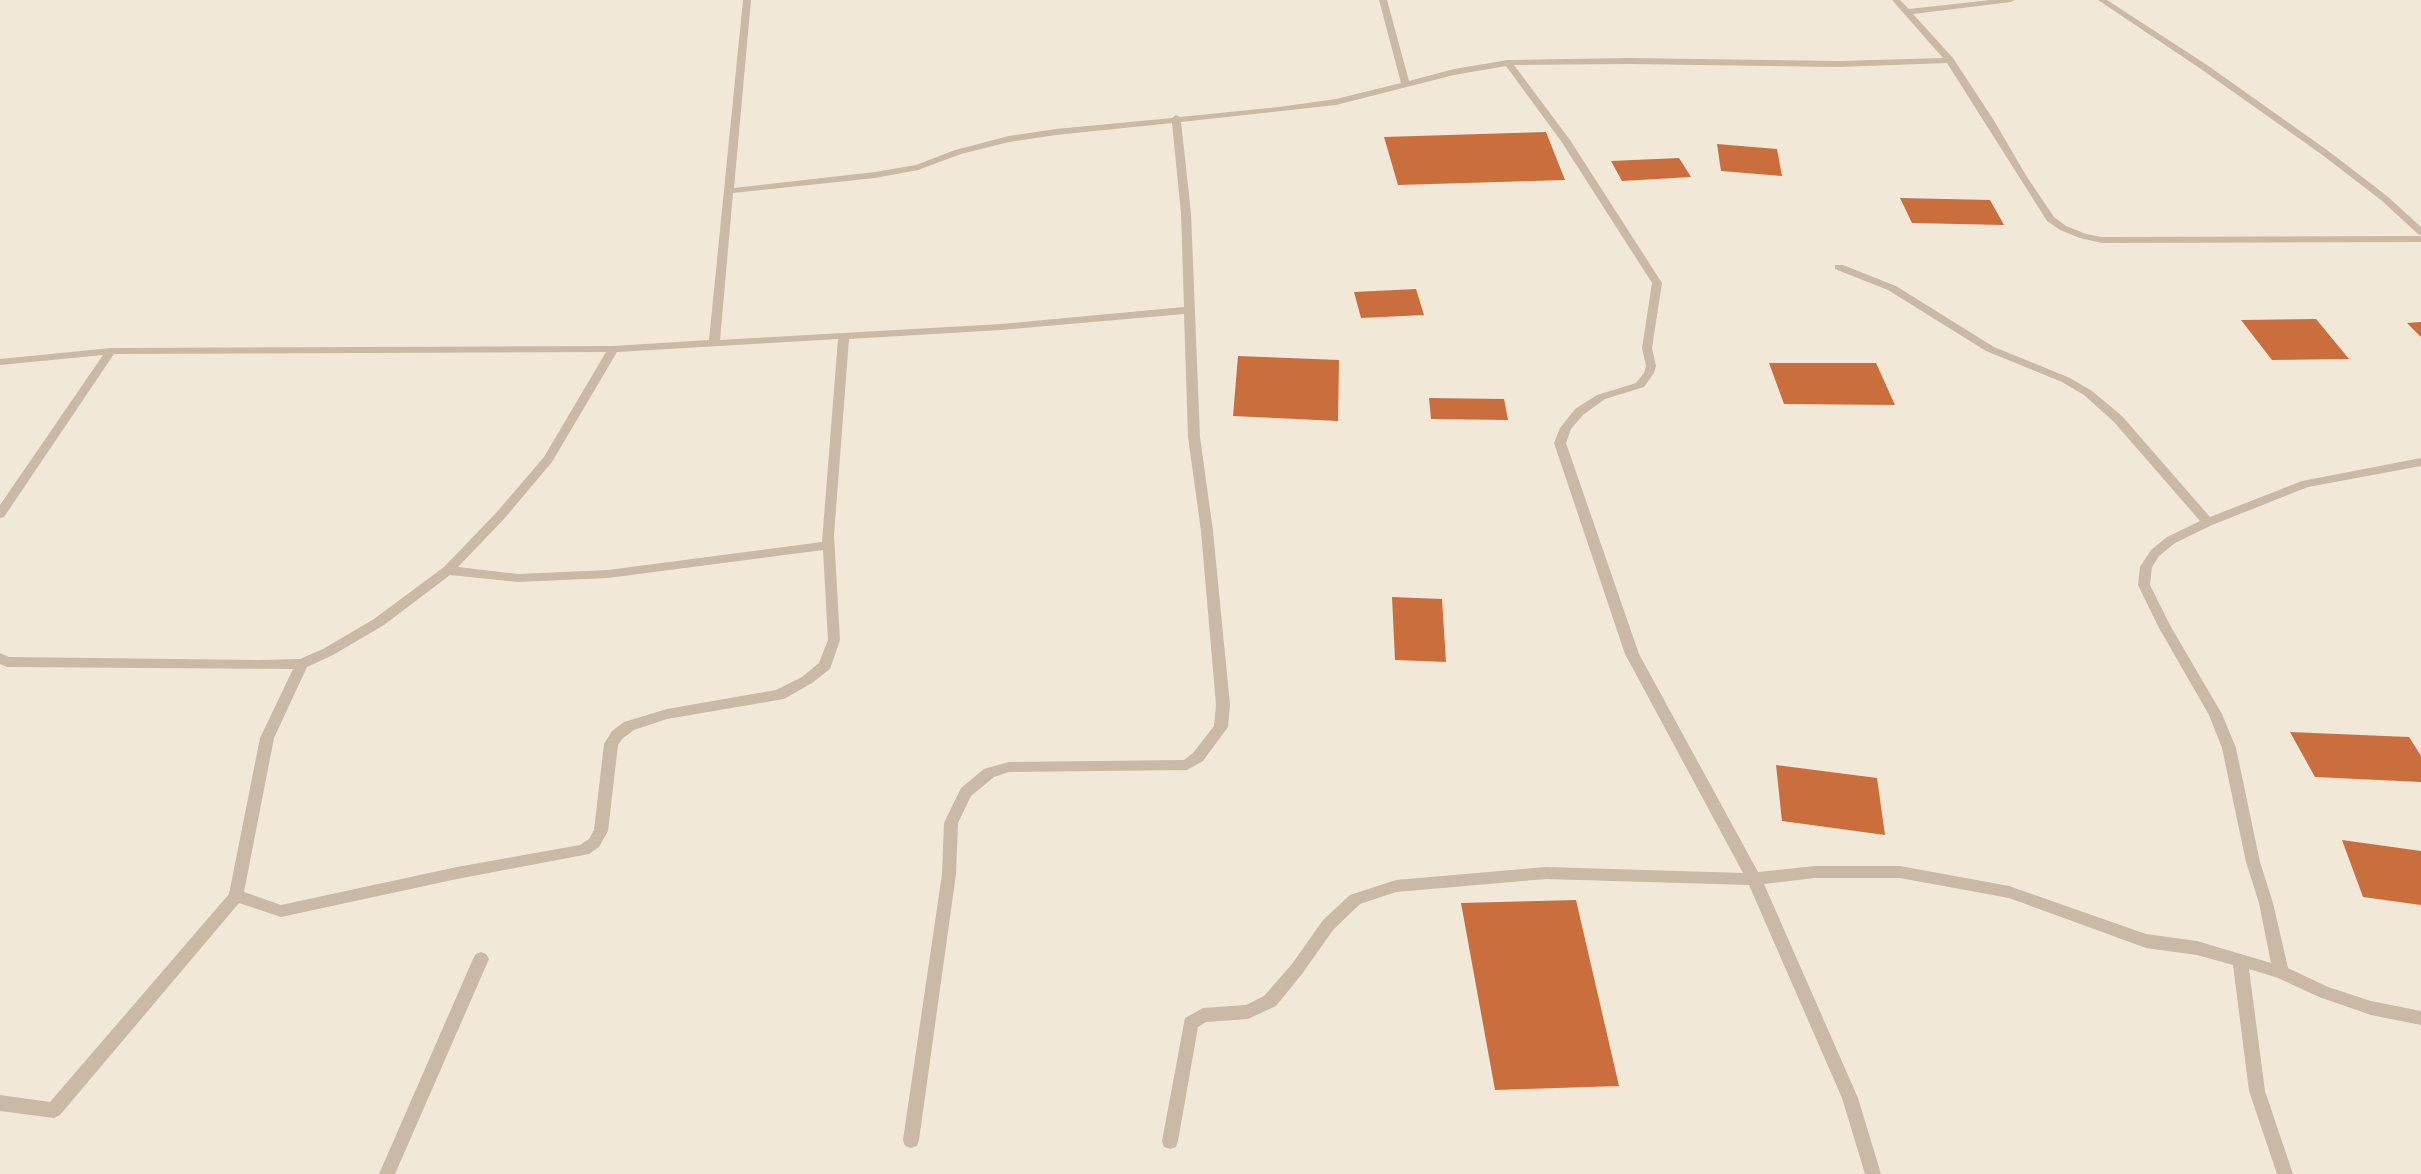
<!DOCTYPE html>
<html>
<head>
<meta charset="utf-8">
<style>
	body { margin:0 }
	canvas { display:block; background:#f2e8d8 }
</style>
</head>
<body>
<canvas width="2421" height="1174"></canvas>
<script>
const c = document.querySelector('canvas').getContext('2d');
c.lineJoin = 'round';
function fill(path, color) { c.fillStyle = color; c.fill(path, 'evenodd'); }
const shape = rows => new Path2D(rows.map(r => 'M' + r).join(''));
const building = shape([
	[1546,132,1565,180,1398,185,1384,137],
	[1717,144,1777,149,1782,176,1721,171],
	[1679,158,1691,177,1622,181,1611,161],
	[1900,198,1990,200,2004,225,1912,223],
	[1416,289,1424,315,1361,318,1354,292],
	[2316,319,2349,359,2272,360,2241,320],
	[2421,322,2421,337,2407,323],
	[1238,356,1339,360,1338,421,1233,416],
	[1769,363,1876,363,1895,405,1784,404],
	[1429,398,1504,399,1508,420,1431,419],
	[1392,597,1442,599,1446,662,1395,660],
	[2290,732,2409,737,2421,756,2421,782,2315,777],
	[1776,765,1877,778,1885,835,1782,821],
	[2342,840,2421,851,2421,905,2363,897],
	[1576,900,1619,1086,1495,1090,1461,903]
]);
const minor = shape([
	[743,0,751,0,734,188,875,172,916,165,955,150,1009,136,1056,129,1172,118,1176,115,1180,117,1279,107,1336,99,1401,83,1379,0,1387,0,1409,81,1454,69,1508,60,1628,58,1839,61,1943,58,1892,0,1900,0,1909,9,1990,0,2015,0,2011,2,1913,14,1953,58,1993,119,2027,177,2054,217,2066,226,2086,234,2102,237,2421,236,2421,242,2102,243,2080,238,2060,230,2047,221,1947,63,1839,67,1628,64,1514,65,1570,140,1662,283,1652,348,1656,366,1654,373,1644,387,1605,399,1583,415,1571,429,1566,443,1639,654,1758,872,1815,866,1900,866,2009,886,2146,934,2197,941,2271,963,2259,903,2246,862,2222,748,2209,715,2159,628,2138,585,2140,567,2151,550,2167,537,2200,521,2114,422,2084,395,2062,382,1986,351,1888,290,1835,269,1835,265,1843,265,1896,286,1994,347,2070,378,2092,391,2122,416,2210,517,2302,481,2421,458,2421,466,2308,487,2212,525,2175,543,2159,556,2152,567,2150,585,2171,627,2222,714,2236,748,2260,862,2273,903,2288,968,2328,987,2371,1001,2421,1011,2421,1025,2371,1015,2319,997,2278,978,2249,969,2265,1091,2293,1174,2277,1174,2249,1091,2233,965,2197,955,2146,948,2009,898,1900,878,1815,878,1764,884,1858,1098,1881,1174,1865,1174,1842,1098,1749,885,1546,879,1396,892,1360,904,1333,930,1302,974,1276,1006,1248,1019,1206,1022,1198,1027,1178,1141,1176,1147,1170,1149,1164,1147,1162,1141,1185,1018,1203,1008,1246,1005,1264,996,1292,964,1323,920,1350,895,1396,880,1546,867,1743,873,1625,654,1554,443,1560,428,1575,409,1597,395,1636,383,1644,373,1646,366,1642,348,1652,283,1561,141,1506,66,1454,75,1336,105,1181,122,1191,213,1200,437,1213,531,1230,705,1228,727,1203,761,1187,770,1009,772,994,777,971,796,958,823,956,874,919,1140,917,1146,911,1148,905,1146,903,1140,942,874,944,823,961,788,984,769,1009,762,1184,760,1193,753,1214,726,1216,705,1201,531,1188,437,1184,314,1001,330,849,339,834,535,840,640,830,669,812,683,784,699,667,719,634,730,622,739,618,745,608,831,599,847,589,854,457,879,281,917,239,903,60,1115,54,1118,0,1111,0,1095,50,1102,229,894,260,738,293,669,7,667,0,664,0,653,9,657,259,660,300,659,323,649,374,619,444,567,496,513,544,457,606,352,114,354,4,517,0,518,0,505,103,355,0,365,0,359,111,348,613,346,709,340,743,0],
	[1172,123,1181,213,1184,307,1001,324,720,340,733,193,875,178,918,170,961,154,1009,142,1056,135,1172,123],
	[838,339,822,542,608,570,518,574,458,567,504,519,552,462,617,352,838,339],
	[823,550,828,640,819,663,802,677,776,690,667,709,624,722,612,731,604,744,594,830,589,839,580,845,457,867,281,905,244,892,274,738,307,667,333,655,384,625,450,575,518,582,608,578,823,550],
	[2098,0,2107,0,2207,65,2327,150,2387,196,2421,227,2421,235,2418,234,2381,200,2321,154,2201,69,2098,0],
	[481,952,486,954,489,959,395,1174,379,1174,473,959,476,954,481,952]
]);
fill(building, '#ca6e3d');
fill(minor, '#cab9a4');
</script>
</body>
</html>
